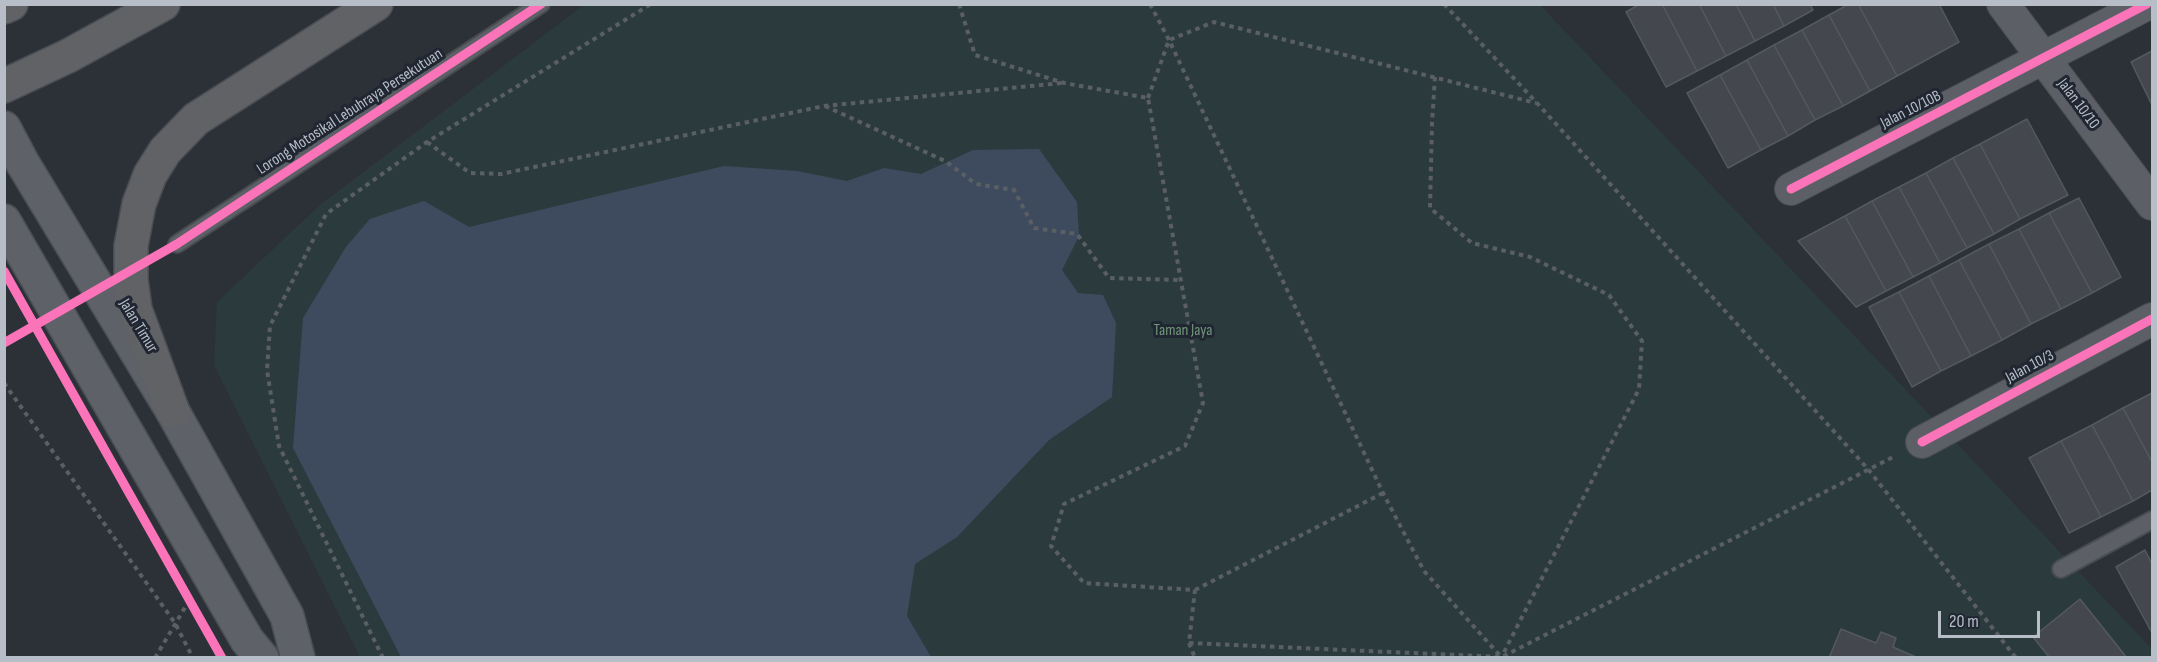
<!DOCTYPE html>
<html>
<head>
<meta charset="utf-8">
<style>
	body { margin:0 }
	#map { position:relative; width:2157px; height:662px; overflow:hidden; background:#2c3138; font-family:"Sofia Sans Condensed",sans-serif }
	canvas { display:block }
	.frame { position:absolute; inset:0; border:6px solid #b7bec8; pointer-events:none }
	.scale { position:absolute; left:1938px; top:611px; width:102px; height:27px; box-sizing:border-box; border:3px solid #b7bec8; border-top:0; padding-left:8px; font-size:18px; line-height:21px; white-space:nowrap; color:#b7bec8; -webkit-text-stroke:4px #202732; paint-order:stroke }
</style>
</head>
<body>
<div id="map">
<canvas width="2157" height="662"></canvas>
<div class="frame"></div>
<div class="scale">20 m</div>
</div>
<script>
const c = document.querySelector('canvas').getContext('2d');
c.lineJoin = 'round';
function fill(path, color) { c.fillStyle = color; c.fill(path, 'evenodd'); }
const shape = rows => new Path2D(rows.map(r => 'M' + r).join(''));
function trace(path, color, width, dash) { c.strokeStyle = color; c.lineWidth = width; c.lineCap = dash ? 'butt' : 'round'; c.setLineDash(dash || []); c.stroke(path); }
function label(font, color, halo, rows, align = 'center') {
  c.font = font + ' "Sofia Sans Condensed",sans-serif'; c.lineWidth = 6; c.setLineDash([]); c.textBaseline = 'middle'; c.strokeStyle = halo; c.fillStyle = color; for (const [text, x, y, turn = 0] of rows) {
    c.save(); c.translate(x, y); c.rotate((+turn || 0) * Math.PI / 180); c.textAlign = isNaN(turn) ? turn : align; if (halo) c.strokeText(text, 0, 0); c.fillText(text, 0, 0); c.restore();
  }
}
const green = shape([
	[584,5,1540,5,2152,649,2152,657,360,657,214,365,217,302,321,204]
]);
const water = shape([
	[1039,149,1077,202,1079,236,1062,270,1078,293,1103,295,1116,323,1112,397,1049,440,957,537,915,564,907,616,931,657,401,657,293,448,303,318,346,247,370,219,424,201,469,227,724,166,797,171,847,181,884,168,921,174,973,150]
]);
const building = shape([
	[1640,4,1662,4,1697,71,1666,87,1626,12,1640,4],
	[1662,4,1699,4,1726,56,1697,71,1662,4],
	[1699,4,1736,4,1755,41,1726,56,1699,4],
	[1736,4,1773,4,1784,26,1755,41,1736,4],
	[1773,4,1810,4,1813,10,1784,26,1773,4],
	[1849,4,1858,4,1897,76,1870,91,1829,15,1849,4],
	[1858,4,1939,4,1959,42,1897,76,1858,4],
	[1829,15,1870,91,1843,106,1802,30,1829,15],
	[1802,30,1843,106,1815,120,1774,45,1802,30],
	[1774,45,1815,120,1788,136,1747,60,1774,45],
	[2152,51,2152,105,2131,62,2152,51],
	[1747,60,1788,136,1761,150,1720,75,1747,60],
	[1720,75,1761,150,1728,168,1687,93,1720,75],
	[2027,119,2068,195,2020,219,1980,144,2027,119],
	[1980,144,2020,219,1994,234,1953,158,1980,144],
	[1953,158,1994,234,1967,248,1926,173,1953,158],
	[1926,173,1967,248,1940,263,1899,187,1926,173],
	[1899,187,1940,263,1913,277,1872,201,1899,187],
	[2079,198,2121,277,2092,293,2049,213,2079,198],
	[1872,201,1913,277,1886,291,1845,216,1872,201],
	[2049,213,2092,293,2061,309,2019,229,2049,213],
	[1845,216,1886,291,1856,307,1798,241,1845,216],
	[2019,229,2061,309,2031,324,1989,244,2019,229],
	[1989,244,2031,324,2002,340,1959,260,1989,244],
	[1959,260,2002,340,1971,356,1929,276,1959,260],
	[1929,276,1971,356,1941,371,1899,292,1929,276],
	[1899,292,1941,371,1912,387,1869,307,1899,292],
	[2152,393,2152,462,2123,408,2152,393],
	[2123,408,2152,462,2152,490,2133,501,2092,425,2123,408],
	[2092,425,2133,501,2101,517,2061,441,2092,425],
	[2061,441,2101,517,2069,533,2029,458,2061,441],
	[2145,550,2152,564,2152,633,2116,567,2145,550],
	[2080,599,2127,658,2050,658,2033,637,2080,599],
	[1841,629,1876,643,1881,632,1896,638,1893,647,1918,658,1829,658,1841,629]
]);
const path = shape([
	[959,4,975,55,1064,83,1148,98,1203,403,1185,446,1064,504,1051,546,1084,583,1195,590,1189,643,1195,658],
	[1150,4,1169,40,1383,493,1424,571,1502,658],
	[1444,4,1537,103,1868,469,2016,658],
	[1435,77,1432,123,1430,208,1472,243,1530,257,1609,295,1642,341,1639,389,1502,656],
	[1148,98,1169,40,1214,22,1536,103],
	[825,106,945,161,976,184,1014,190,1034,228,1077,234,1109,278,1181,280],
	[427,142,470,173,501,174,824,106,1062,83],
	[4,383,175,623,193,658],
	[1195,590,1383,493],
	[1189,643,1502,657,1895,456],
	[155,658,187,604],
	[383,658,279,446,267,370,270,326,326,214,427,142,651,4]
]);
const service = shape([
	[177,244,541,4],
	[2061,569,2152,520]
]);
const minor = shape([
	[2003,4,2152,204],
	[1791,189,2147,4],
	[1922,442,2152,319]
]);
const primary = shape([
	[4,128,22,162,173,412,287,616,298,658],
	[4,221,247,640,262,658]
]);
const trunk = shape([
	[4,7,11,4],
	[4,86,68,56,163,4],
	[173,412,135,309,131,279,131,246,139,204,150,175,165,151,196,119,376,4]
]);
const cycleway = shape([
	[1791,189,2147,4],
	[4,271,222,658],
	[4,343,177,244,541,4],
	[1922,442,2152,319]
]);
const streetNames = [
	["Jalan 10/10",2078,104,53],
	["Jalan 10/10B",1911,110,-27],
	["Lorong Motosikal Lebuhraya Persekutuan",350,112,-33],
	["Jalan Timur",138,326,59],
	["Jalan 10/3",2030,367,-28]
];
const parkNames = [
	["Taman Jaya",1183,331]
];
fill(green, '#2b3b3d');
fill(water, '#3e4b5f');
fill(building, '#44484e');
trace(building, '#54585f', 1.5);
trace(service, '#484c51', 20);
trace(minor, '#484c51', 34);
trace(primary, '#4a4e55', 36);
trace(trunk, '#494d53', 36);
trace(path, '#5a5f63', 4, [4.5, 4.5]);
trace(service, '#5c6066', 16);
trace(minor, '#5c6066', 32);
trace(primary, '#5e6167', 33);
trace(trunk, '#606266', 33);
trace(cycleway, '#fb73b8', 9);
label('16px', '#b7bec8', '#202732', streetNames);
label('16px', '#71967a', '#202732', parkNames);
</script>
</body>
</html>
